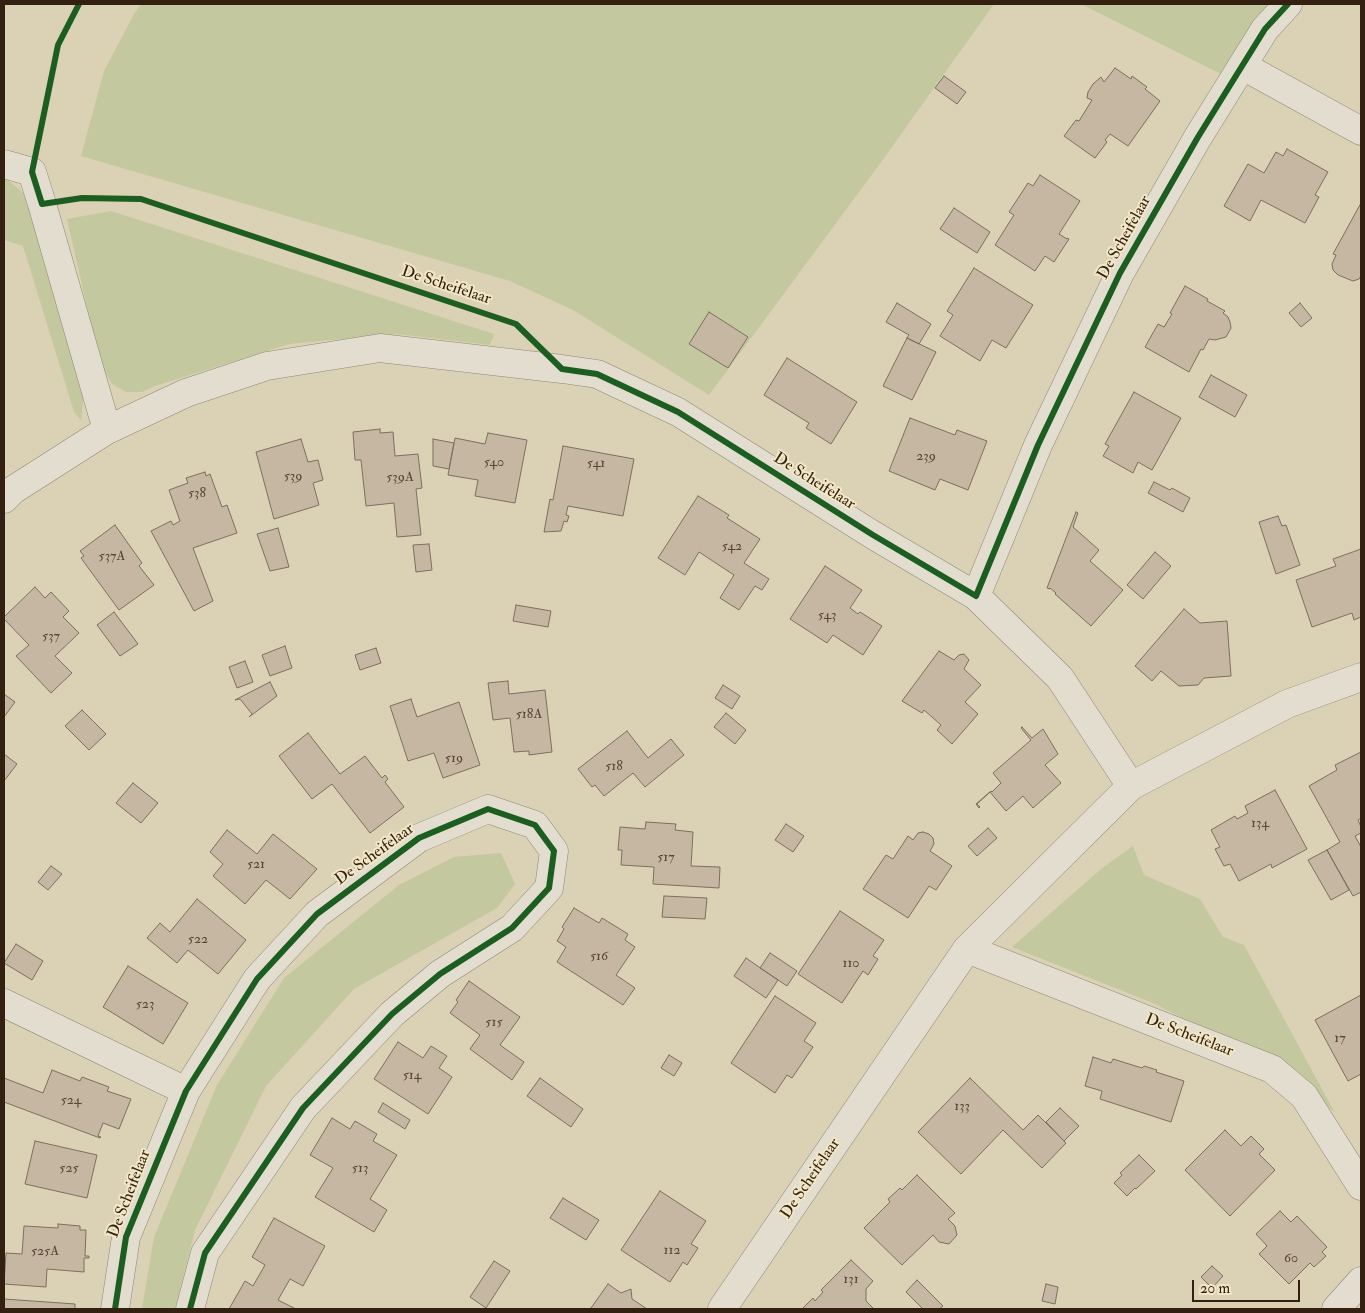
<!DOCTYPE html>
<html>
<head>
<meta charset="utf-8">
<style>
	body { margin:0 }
	#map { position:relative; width:1365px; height:1313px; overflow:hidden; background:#dbd1b5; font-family:"IM FELL Double Pica",serif }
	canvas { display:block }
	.frame { position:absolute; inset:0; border:5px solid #332011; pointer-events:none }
	.scale { position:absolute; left:1192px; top:1280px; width:108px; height:22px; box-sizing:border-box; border:2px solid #332011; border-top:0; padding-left:6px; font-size:15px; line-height:18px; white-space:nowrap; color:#332011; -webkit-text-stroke:4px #f1e6c5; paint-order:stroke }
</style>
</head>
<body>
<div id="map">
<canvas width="1365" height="1313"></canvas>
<div class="frame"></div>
<div class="scale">20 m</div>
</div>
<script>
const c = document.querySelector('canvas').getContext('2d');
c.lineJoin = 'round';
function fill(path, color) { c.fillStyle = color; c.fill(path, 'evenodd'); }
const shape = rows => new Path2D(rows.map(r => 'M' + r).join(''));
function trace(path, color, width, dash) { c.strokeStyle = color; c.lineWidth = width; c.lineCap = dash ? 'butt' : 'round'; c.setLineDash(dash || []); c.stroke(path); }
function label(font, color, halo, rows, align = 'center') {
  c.font = font + ' "IM FELL Double Pica",serif'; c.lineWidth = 4; c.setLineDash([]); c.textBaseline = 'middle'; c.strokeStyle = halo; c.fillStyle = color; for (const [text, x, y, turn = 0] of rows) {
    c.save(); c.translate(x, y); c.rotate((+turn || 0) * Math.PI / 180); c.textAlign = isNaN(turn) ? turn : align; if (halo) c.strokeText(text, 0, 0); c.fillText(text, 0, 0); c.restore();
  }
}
const green = shape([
	[141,4,994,4,879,165,709,395,573,310,510,281,81,156,104,71,134,14],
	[1081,4,1288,4,1235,81],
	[4,178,8,180,28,197,84,393,81,420,74,412,23,246,4,240],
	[111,211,494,334,490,345,397,334,289,344,155,386,142,392,126,392,112,384,100,364,67,219],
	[1133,846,1144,875,1200,899,1223,937,1244,945,1335,1113,1296,1076,1153,1003,1012,947,1101,869],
	[501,853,515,884,497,908,354,989,266,1086,195,1230,175,1309,142,1309,154,1237,217,1085,284,978,399,885,454,857]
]);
const building = shape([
	[1115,68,1131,79,1132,76,1147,87,1145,89,1160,101,1128,146,1110,134,1105,140,1107,142,1095,158,1064,136,1076,120,1079,121,1092,100,1087,98,1088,92,1093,84,1101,77,1104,82,1115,68],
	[944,76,966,92,957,104,935,88,944,76],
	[1287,149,1328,172,1315,195,1319,197,1305,223,1261,200,1250,221,1224,206,1248,164,1264,173,1276,152,1283,156,1287,149],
	[1040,175,1080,201,1059,234,1067,239,1067,238,1069,239,1054,262,1045,256,1035,271,995,245,1014,215,1009,212,1028,183,1033,186,1040,175],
	[1361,203,1361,276,1359,279,1353,281,1338,275,1333,270,1332,264,1336,255,1333,254,1361,203],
	[954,208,990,232,977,253,940,229,954,208],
	[974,268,1033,305,1006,348,992,340,980,361,940,336,953,315,947,311,974,268],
	[1185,286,1208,299,1207,301,1225,311,1223,313,1228,317,1230,322,1231,328,1226,337,1215,340,1209,339,1203,350,1201,349,1189,372,1145,347,1158,324,1164,327,1172,314,1170,313,1185,286],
	[897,303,931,324,919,344,907,338,909,335,886,322,897,303],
	[1300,303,1312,318,1301,327,1289,313,1300,303],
	[709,312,748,337,728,368,689,344,709,312],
	[907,338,936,352,912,400,883,386,907,338],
	[787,358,857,402,831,444,806,428,809,423,764,395,787,358],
	[1211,375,1247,395,1235,417,1199,397,1211,375],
	[1134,392,1181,418,1152,470,1138,462,1133,473,1103,456,1109,446,1105,444,1134,392],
	[910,418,955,435,957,430,987,441,968,490,940,479,935,490,889,471,910,418],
	[380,429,380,433,393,432,395,456,418,454,422,488,416,489,421,535,397,537,394,503,366,506,361,460,355,460,353,432,380,429],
	[488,433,527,440,515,503,475,496,478,480,448,475,455,438,485,444,488,433],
	[301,439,308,462,318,460,323,480,313,483,319,505,274,519,256,452,301,439],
	[433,439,454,443,449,469,433,466,433,439],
	[563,446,634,459,623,516,568,506,566,515,569,516,567,522,564,521,561,531,544,532,550,499,553,500,563,446],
	[205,472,206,476,210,474,222,507,227,505,237,533,193,548,213,601,194,611,151,531,171,521,173,525,180,521,169,490,188,483,186,478,205,472],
	[1154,482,1170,490,1172,488,1190,498,1183,512,1148,493,1154,482],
	[698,496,729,515,727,518,760,539,744,563,769,579,762,590,755,586,739,610,720,598,734,575,699,552,685,575,658,558,698,496],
	[1076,512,1078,513,1073,527,1099,550,1090,561,1123,590,1091,626,1055,594,1056,593,1050,588,1050,589,1047,588,1076,512],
	[1278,516,1282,526,1286,525,1300,565,1276,574,1259,522,1278,516],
	[115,525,142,563,139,566,154,585,119,610,81,558,84,556,80,551,115,525],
	[278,528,289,567,270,571,257,534,278,528],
	[429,544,432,570,416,572,413,545,429,544],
	[1361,549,1361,617,1354,620,1352,613,1312,627,1296,580,1336,566,1333,559,1361,549],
	[1155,552,1171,566,1143,599,1127,585,1155,552],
	[825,566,862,590,850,608,858,614,860,612,882,626,863,655,833,635,827,643,790,619,825,566],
	[35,587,45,598,51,592,69,611,63,617,79,633,55,656,72,673,51,693,16,656,29,645,4,619,4,617,35,587],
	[516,605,551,611,548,627,513,621,516,605],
	[1184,609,1200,623,1227,621,1231,676,1204,678,1198,685,1179,686,1161,671,1152,681,1135,666,1184,609],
	[114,612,138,644,120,656,97,625,114,612],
	[285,646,292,668,270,676,262,655,285,646],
	[376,648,381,663,360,670,355,655,376,648],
	[939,651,954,660,959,655,964,654,969,660,964,669,981,685,965,702,978,714,952,744,937,730,941,725,924,710,922,713,902,701,939,651],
	[245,661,253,682,237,688,229,667,245,661],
	[508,681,509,694,545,690,552,752,529,755,529,751,514,752,510,718,493,720,488,683,508,681],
	[270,682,277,696,249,717,252,714,240,699,235,700,270,682],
	[723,685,740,696,732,709,715,698,723,685],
	[4,694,15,702,4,717,4,694],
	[411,699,417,717,459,702,480,765,443,778,434,753,408,761,390,706,411,699],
	[82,710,106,734,89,750,65,726,82,710],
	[726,713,746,730,735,744,714,727,726,713],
	[1022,727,1032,738,1043,729,1058,754,1045,765,1061,783,1033,808,1023,796,1006,811,990,792,977,804,980,807,979,808,976,804,991,791,992,792,1001,783,993,773,1031,740,1021,728,1022,727],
	[627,731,648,758,671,739,684,755,645,787,633,773,604,796,595,785,592,787,578,769,627,731],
	[308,733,340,774,365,756,382,778,385,775,388,779,385,782,404,807,370,833,332,784,312,799,279,756,308,733],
	[1361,752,1361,818,1358,820,1361,827,1361,833,1355,836,1361,847,1361,892,1353,896,1327,850,1340,842,1309,786,1337,770,1335,765,1361,752],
	[4,754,17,764,4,781,4,754],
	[133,783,158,803,141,823,116,803,133,783],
	[1275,790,1307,849,1272,868,1271,864,1239,881,1230,864,1224,866,1215,849,1220,847,1211,830,1235,816,1237,819,1248,813,1245,806,1275,790],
	[646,822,676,824,675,830,693,832,691,866,720,867,719,888,653,884,654,867,621,865,622,850,618,850,620,827,645,829,646,822],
	[786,824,804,836,793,852,775,840,786,824],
	[988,828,997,838,977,856,968,846,988,828],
	[227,830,257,854,273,834,317,869,290,899,266,880,245,904,213,876,223,864,210,852,227,830],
	[923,832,929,834,933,838,934,844,930,851,952,866,936,890,929,886,908,918,863,889,886,855,893,859,908,836,913,840,918,833,923,832],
	[1327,850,1349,890,1331,900,1308,860,1327,850],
	[51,866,62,874,48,890,38,882,51,866],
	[664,896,707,898,705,919,662,917,664,896],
	[197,899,246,940,218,974,188,950,177,963,147,938,160,923,170,932,197,899],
	[574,908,599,923,602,918,628,934,625,940,635,947,616,975,635,988,623,1005,557,962,566,947,557,941,564,929,562,927,574,908],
	[840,911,884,940,873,956,878,959,868,975,863,971,842,1003,798,974,840,911],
	[16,944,43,961,32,980,4,963,16,944],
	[770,953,797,971,787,986,760,968,770,953],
	[746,958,778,980,766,998,734,976,746,958],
	[128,966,188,1003,163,1044,103,1007,128,966],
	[469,981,520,1017,500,1045,524,1062,512,1080,470,1049,480,1035,450,1013,458,1002,456,1000,469,981],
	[1361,995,1361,1074,1348,1081,1315,1020,1361,995],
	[775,996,816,1023,804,1041,813,1047,792,1078,787,1075,775,1093,731,1063,775,996],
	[398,1042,423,1058,431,1046,447,1056,439,1068,452,1077,428,1114,374,1079,398,1042],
	[669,1055,682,1063,674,1076,661,1068,669,1055],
	[1093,1057,1111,1063,1113,1059,1142,1068,1144,1066,1157,1070,1156,1072,1184,1081,1171,1122,1100,1099,1102,1091,1085,1086,1093,1057],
	[52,1070,80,1081,82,1077,109,1087,107,1091,131,1099,119,1129,103,1123,98,1136,101,1137,100,1138,4,1102,4,1078,43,1093,52,1070],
	[540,1078,583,1109,571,1127,527,1096,540,1078],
	[970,1078,1023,1130,1038,1115,1066,1143,1042,1168,1003,1130,961,1174,918,1132,970,1078],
	[383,1103,410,1120,405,1129,378,1112,383,1103],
	[1060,1108,1079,1126,1064,1141,1046,1122,1060,1108],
	[332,1118,350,1129,355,1121,377,1134,373,1141,397,1155,370,1199,387,1210,374,1232,315,1197,333,1168,310,1155,332,1118],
	[1225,1130,1241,1146,1251,1136,1264,1149,1259,1154,1275,1170,1230,1216,1185,1170,1225,1130],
	[35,1141,97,1155,87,1198,25,1184,35,1141],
	[1139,1155,1155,1171,1136,1189,1135,1188,1127,1196,1114,1183,1122,1175,1120,1173,1139,1155],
	[917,1175,955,1213,948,1219,955,1226,957,1235,949,1244,939,1242,933,1235,902,1265,864,1228,890,1202,888,1199,900,1188,902,1190,917,1175],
	[660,1191,706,1221,691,1244,698,1248,687,1265,683,1262,670,1282,621,1250,660,1191],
	[563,1198,599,1220,586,1240,550,1218,563,1198],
	[1280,1211,1291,1222,1297,1216,1327,1247,1322,1252,1326,1256,1314,1267,1310,1263,1289,1284,1259,1254,1267,1246,1256,1234,1280,1211],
	[274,1218,325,1246,303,1286,290,1279,278,1300,296,1309,229,1309,245,1281,253,1286,265,1265,252,1257,274,1218],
	[58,1224,80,1226,80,1230,86,1230,85,1256,89,1256,89,1258,84,1258,84,1272,47,1269,46,1287,4,1284,6,1253,22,1254,24,1226,58,1228,58,1224],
	[851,1260,873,1281,866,1289,866,1301,874,1309,802,1309,813,1298,815,1301,823,1292,821,1290,851,1260],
	[494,1261,510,1271,486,1308,470,1297,494,1261],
	[1212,1266,1223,1276,1212,1288,1201,1277,1212,1266],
	[917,1280,943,1306,939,1309,923,1309,906,1292,917,1280],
	[608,1284,621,1293,631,1289,632,1299,647,1309,588,1309,591,1308,608,1284],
	[1046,1284,1058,1287,1055,1304,1042,1301,1046,1284],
	[4,1299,75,1304,75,1309,4,1309,4,1299]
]);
const minor = shape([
	[1243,66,1361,131],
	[4,164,32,172,42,204,107,430,186,393,267,366,380,348,562,369,597,374,678,412,873,535,976,596,1060,678,1131,786],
	[4,499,13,490,107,430],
	[976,596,1038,445,1120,273,1198,137,1265,29,1288,4],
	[967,949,1272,1069,1304,1096,1361,1186],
	[4,1003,186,1091],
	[115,1309,126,1237,186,1091,257,979,317,914,419,838,488,809,535,825,554,851,549,888,512,928,440,974,392,1014,303,1108,205,1253,190,1309],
	[722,1309,967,949,1131,786,1287,704,1361,677],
	[1336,1309,1361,1281]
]);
const cycleway = shape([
	[79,4,58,45,32,172,42,204,82,198,141,199,516,324,562,369,597,374,678,412,873,535,976,596,1038,445,1120,273,1198,137,1265,29,1288,4],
	[115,1309,126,1237,186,1091,257,979,317,914,419,838,488,809,535,825,554,851,549,888,512,928,440,974,392,1014,303,1108,205,1253,190,1309]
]);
const numberNames = [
	["239",926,457],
	["540",494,463],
	["541",596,464],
	["539",293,477],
	["539A",400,478],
	["538",197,494],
	["542",732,547],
	["537A",112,557],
	["543",827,616],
	["537",51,637],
	["518A",529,715],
	["519",454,759],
	["518",614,767],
	["134",1260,824],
	["517",666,858],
	["521",256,865],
	["522",198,940],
	["516",599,957],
	["110",851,964],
	["523",145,1005],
	["515",494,1023],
	["17",1340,1039],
	["514",412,1076],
	["524",71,1101],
	["133",962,1107],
	["525",69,1169],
	["513",360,1169],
	["112",672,1251],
	["525A",45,1252],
	["60",1291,1259],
	["131",851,1280]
];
const streetNames = [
	["De Scheifelaar",1125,238,-61],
	["De Scheifelaar",446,286,18],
	["De Scheifelaar",814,482,32],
	["De Scheifelaar",375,855,-36],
	["De Scheifelaar",1189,1036,21],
	["De Scheifelaar",811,1179,-56],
	["De Scheifelaar",130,1194,-69]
];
fill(green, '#c4c89e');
fill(building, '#c6b7a3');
trace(building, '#797061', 1);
trace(minor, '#908877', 29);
trace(minor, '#e2ddce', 28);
trace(cycleway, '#1b5e20', 6);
label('14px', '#584636', null, numberNames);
label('16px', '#332011', '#f1e6c5', streetNames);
</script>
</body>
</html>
